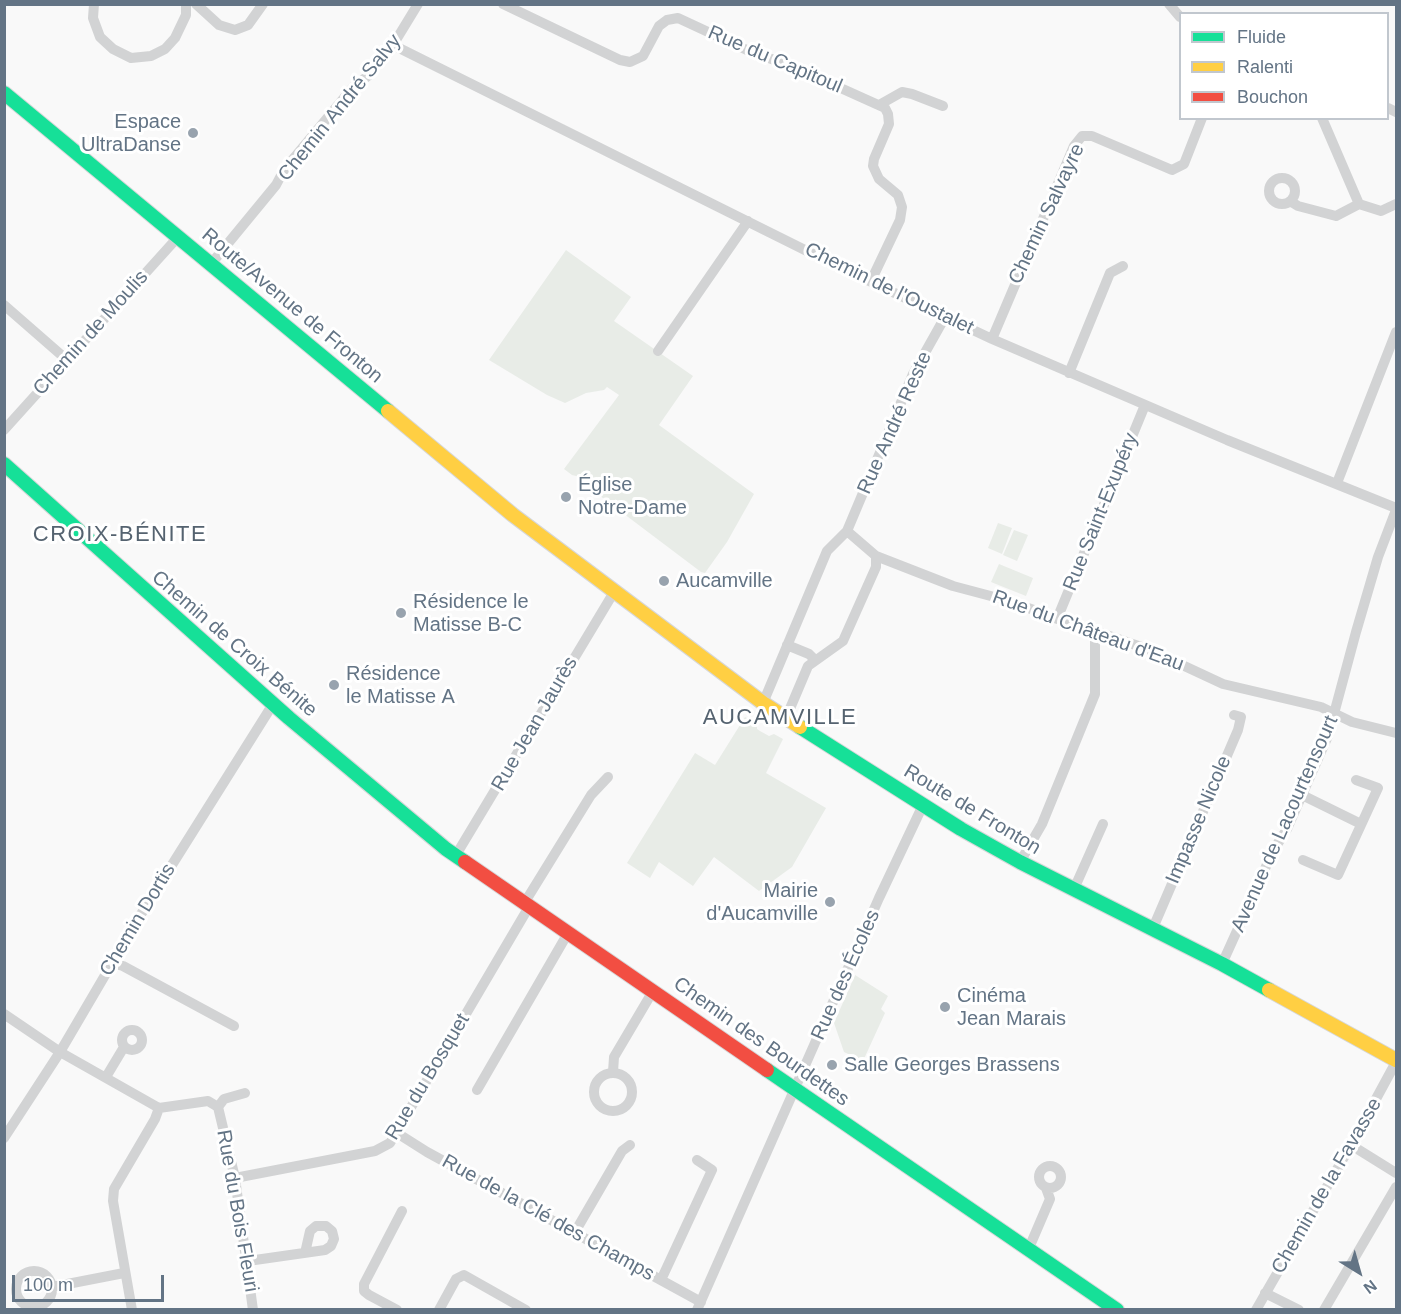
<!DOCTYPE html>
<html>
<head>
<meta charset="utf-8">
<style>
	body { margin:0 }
	#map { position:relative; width:1401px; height:1314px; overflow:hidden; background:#f9f9f9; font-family:Arial,sans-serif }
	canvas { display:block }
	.frame { position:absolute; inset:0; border:6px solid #637485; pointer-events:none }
	.legend { position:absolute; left:1179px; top:12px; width:210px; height:108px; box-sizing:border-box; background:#fff; border:2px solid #c1c7ce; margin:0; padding:8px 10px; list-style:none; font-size:18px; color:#637485 }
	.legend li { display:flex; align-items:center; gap:12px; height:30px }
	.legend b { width:30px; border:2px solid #c1c7ce }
	.north { position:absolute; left:1329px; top:1242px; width:60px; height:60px; -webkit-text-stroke:4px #fff; paint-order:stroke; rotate:143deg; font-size:16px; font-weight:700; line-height:24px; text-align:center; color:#637485 }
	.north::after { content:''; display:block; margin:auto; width:21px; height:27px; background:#637485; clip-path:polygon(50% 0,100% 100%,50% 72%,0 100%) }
	.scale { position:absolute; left:12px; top:1275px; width:152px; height:27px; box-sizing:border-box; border:3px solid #637485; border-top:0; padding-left:8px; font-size:18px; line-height:21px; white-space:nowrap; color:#637485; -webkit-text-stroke:4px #fff; paint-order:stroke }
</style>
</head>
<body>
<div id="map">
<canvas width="1401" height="1314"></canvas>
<div class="frame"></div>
<ul class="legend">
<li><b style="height:8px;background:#16e098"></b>Fluide</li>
<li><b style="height:8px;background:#ffcf43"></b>Ralenti</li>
<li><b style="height:8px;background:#f24e42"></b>Bouchon</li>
</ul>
<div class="north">N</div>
<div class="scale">100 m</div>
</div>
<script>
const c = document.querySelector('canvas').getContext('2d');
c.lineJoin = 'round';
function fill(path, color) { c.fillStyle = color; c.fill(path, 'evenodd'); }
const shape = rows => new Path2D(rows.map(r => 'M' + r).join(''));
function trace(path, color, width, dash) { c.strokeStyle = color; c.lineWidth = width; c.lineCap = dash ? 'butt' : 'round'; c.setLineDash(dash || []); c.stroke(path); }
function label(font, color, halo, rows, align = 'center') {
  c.font = font + ' Arial,sans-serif'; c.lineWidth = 6; c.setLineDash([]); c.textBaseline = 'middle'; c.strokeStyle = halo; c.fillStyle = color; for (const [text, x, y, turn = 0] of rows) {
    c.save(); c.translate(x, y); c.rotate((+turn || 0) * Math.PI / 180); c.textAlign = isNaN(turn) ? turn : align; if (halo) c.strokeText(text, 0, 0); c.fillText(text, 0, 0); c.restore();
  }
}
const green = shape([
	[566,250,631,297,614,321,693,376,659,425,754,494,727,542,705,573,701,572,583,483,580,477,572,475,564,469,619,395,607,387,604,390,586,393,565,403,547,395,489,360],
	[998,523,1012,528,1002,554,988,548],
	[1014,530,1028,535,1017,561,1003,555],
	[999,564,1033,578,1026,596,991,582],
	[745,717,757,724,757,729,760,731,769,736,774,734,783,739,766,773,826,808,792,867,759,891,714,857,693,886,659,862,650,878,627,863,695,753,715,765],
	[855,975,888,996,881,1009,885,1013,863,1061,844,1052,834,1023]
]);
const street = shape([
	[94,4,93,18,100,37,113,49,131,58,151,56,165,49,175,38,186,15,186,4],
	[196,4,219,25,235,30,248,25,263,4],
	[503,4,620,60,630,62,643,56,659,26,667,20,678,18,749,51,794,67,885,108,888,114,889,124,874,159,873,166,879,179,898,195,902,207,900,220,871,281],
	[1169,4,1180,17],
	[393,45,829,262,992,339,1227,440,1396,508],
	[879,105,902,92,912,94,943,106],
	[1388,108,1396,112],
	[1322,118,1359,204,1381,211,1396,204],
	'1269 191a13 13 0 1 1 26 0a13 13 0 1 1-26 0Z',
	[1290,201,1298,206,1336,216,1359,204],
	[211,264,276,185,284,170,354,86,368,76,393,45,418,4],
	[4,305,67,360],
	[992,339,1074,146,1082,136,1092,136,1172,170,1184,164,1202,118],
	[658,351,748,221],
	[1069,373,1110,273,1123,266],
	[4,430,178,237],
	[1337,483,1396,332],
	[847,531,913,374,945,317],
	[876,556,953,586,1002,599,1150,650,1223,684,1321,707,1352,722,1396,733],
	[1057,619,1145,405],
	[787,645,809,654,815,660],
	[763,703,827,551,847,531,876,556,876,567,843,641,808,666,786,718],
	[1302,795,1361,824],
	[456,855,614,592],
	[1303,860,1338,875,1378,788,1356,780],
	[1020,862,1042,824,1095,694,1095,640,1098,632],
	[1074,889,1103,824],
	[525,902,591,795,608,777],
	[1153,928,1238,730,1241,717,1234,715],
	[112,963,123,966,234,1026],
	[1222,964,1273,851,1287,829,1328,736,1356,632,1378,557,1396,510],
	[4,1014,60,1052,159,1108,208,1101,218,1107,235,1178,253,1310],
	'122 1040a10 10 0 1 1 20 0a10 10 0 1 1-20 0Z',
	[613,1072,614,1057,653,991],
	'594 1092a19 19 0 1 1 38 0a19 19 0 1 1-38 0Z',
	[106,1077,124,1047],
	[477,1090,568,933],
	[218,1107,224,1099,245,1093],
	[397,1133,427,1152,701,1302],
	[4,1138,60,1052,138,919,273,704],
	[1351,1145,1396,1173],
	'1039 1177a11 11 0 1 1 22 0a11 11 0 1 1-22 0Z',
	[235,1178,375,1151,390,1143,530,905],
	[575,1232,622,1151,630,1145],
	[1029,1248,1050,1199,1046,1188],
	[248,1261,325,1250,331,1246,334,1239,332,1231,326,1226,316,1226,310,1231,305,1253],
	'16 1289a18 18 0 1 1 36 0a18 18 0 1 1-36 0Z',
	[661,1280,712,1170,697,1160],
	[52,1287,124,1273],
	[1265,1293,1299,1310],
	[132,1310,113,1201,114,1189,155,1119,159,1108],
	[397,1310,369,1295,364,1291,364,1284,402,1211],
	[439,1310,456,1279,464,1275,526,1310],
	[697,1310,879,898,923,805],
	[1256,1310,1351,1145,1396,1062],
	[1324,1310,1396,1187]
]);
const fast = shape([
	[4,93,388,411],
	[4,464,289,718,446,849,465,862],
	[800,727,961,829,1020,862,1222,964,1269,990],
	[767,1070,1117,1310]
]);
const slow = shape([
	[388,411,513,515,763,703,800,727],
	[1269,990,1396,1060]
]);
const jam = shape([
	[465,862,767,1070]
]);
const markers = [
	[193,133,6,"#98a3ae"],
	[566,497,6,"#98a3ae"],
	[664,581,6,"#98a3ae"],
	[401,613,6,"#98a3ae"],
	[334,685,6,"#98a3ae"],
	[830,902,6,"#98a3ae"],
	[945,1007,6,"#98a3ae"],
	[832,1065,6,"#98a3ae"]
];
const streetNames = [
	["Rue du Capitoul",775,60,23],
	["Chemin André Salvy",340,108,-51],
	["Chemin Salvayre",1047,214,-65],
	["Chemin de l'Oustalet",889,289,26],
	["Route/Avenue de Fronton",292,306,40],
	["Chemin de Moulis",91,333,-48],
	["Rue André Reste",895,423,-66],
	["Rue Saint-Exupéry",1101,512,-68],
	["Rue du Château d'Eau",1088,631,20],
	["Chemin de Croix Bénite",234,644,41],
	["Rue Jean Jaurès",535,724,-60],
	["Route de Fronton",972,810,31],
	["Impasse Nicole",1199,820,-67],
	["Avenue de Lacourtensourt",1285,824,-66],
	["Chemin Dortis",138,920,-59],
	["Rue des Écoles",846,975,-66],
	["Chemin des Bourdettes",761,1042,35],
	["Rue du Bosquet",428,1077,-59],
	["Chemin de la Favasse",1327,1186,-60],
	["Rue du Bois Fleuri",237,1211,80],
	["Rue de la Clé des Champs",548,1218,29]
];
const poiNames = [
	["Espace",181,122,"right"],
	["UltraDanse",181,145,"right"],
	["Église",578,485],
	["Notre-Dame",578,508],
	["Aucamville",676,581],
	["Résidence le",413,602],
	["Matisse B-C",413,625],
	["Résidence",346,674],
	["le Matisse A",346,697],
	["Mairie",818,891,"right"],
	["d'Aucamville",818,914,"right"],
	["Cinéma",957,996],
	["Jean Marais",957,1019],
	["Salle Georges Brassens",844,1065]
];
const quarterNames = [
	["CROIX-BÉNITE",120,535],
	["AUCAMVILLE",780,718]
];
fill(green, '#e8ece7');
trace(fast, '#d6d7d8', 16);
trace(slow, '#d6d7d8', 16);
trace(jam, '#d6d7d8', 16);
trace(street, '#d2d3d4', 10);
trace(fast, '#16e098', 14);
trace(slow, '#ffcf43', 14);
trace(jam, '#f24e42', 14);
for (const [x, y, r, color] of markers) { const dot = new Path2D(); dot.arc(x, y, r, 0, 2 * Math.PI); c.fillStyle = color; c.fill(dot); trace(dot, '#fff', 2); }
label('20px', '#637485', '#fff', streetNames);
label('20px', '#637485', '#fff', poiNames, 'left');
c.letterSpacing = '1.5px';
label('22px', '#556370', '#fff', quarterNames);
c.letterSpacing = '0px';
</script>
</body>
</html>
